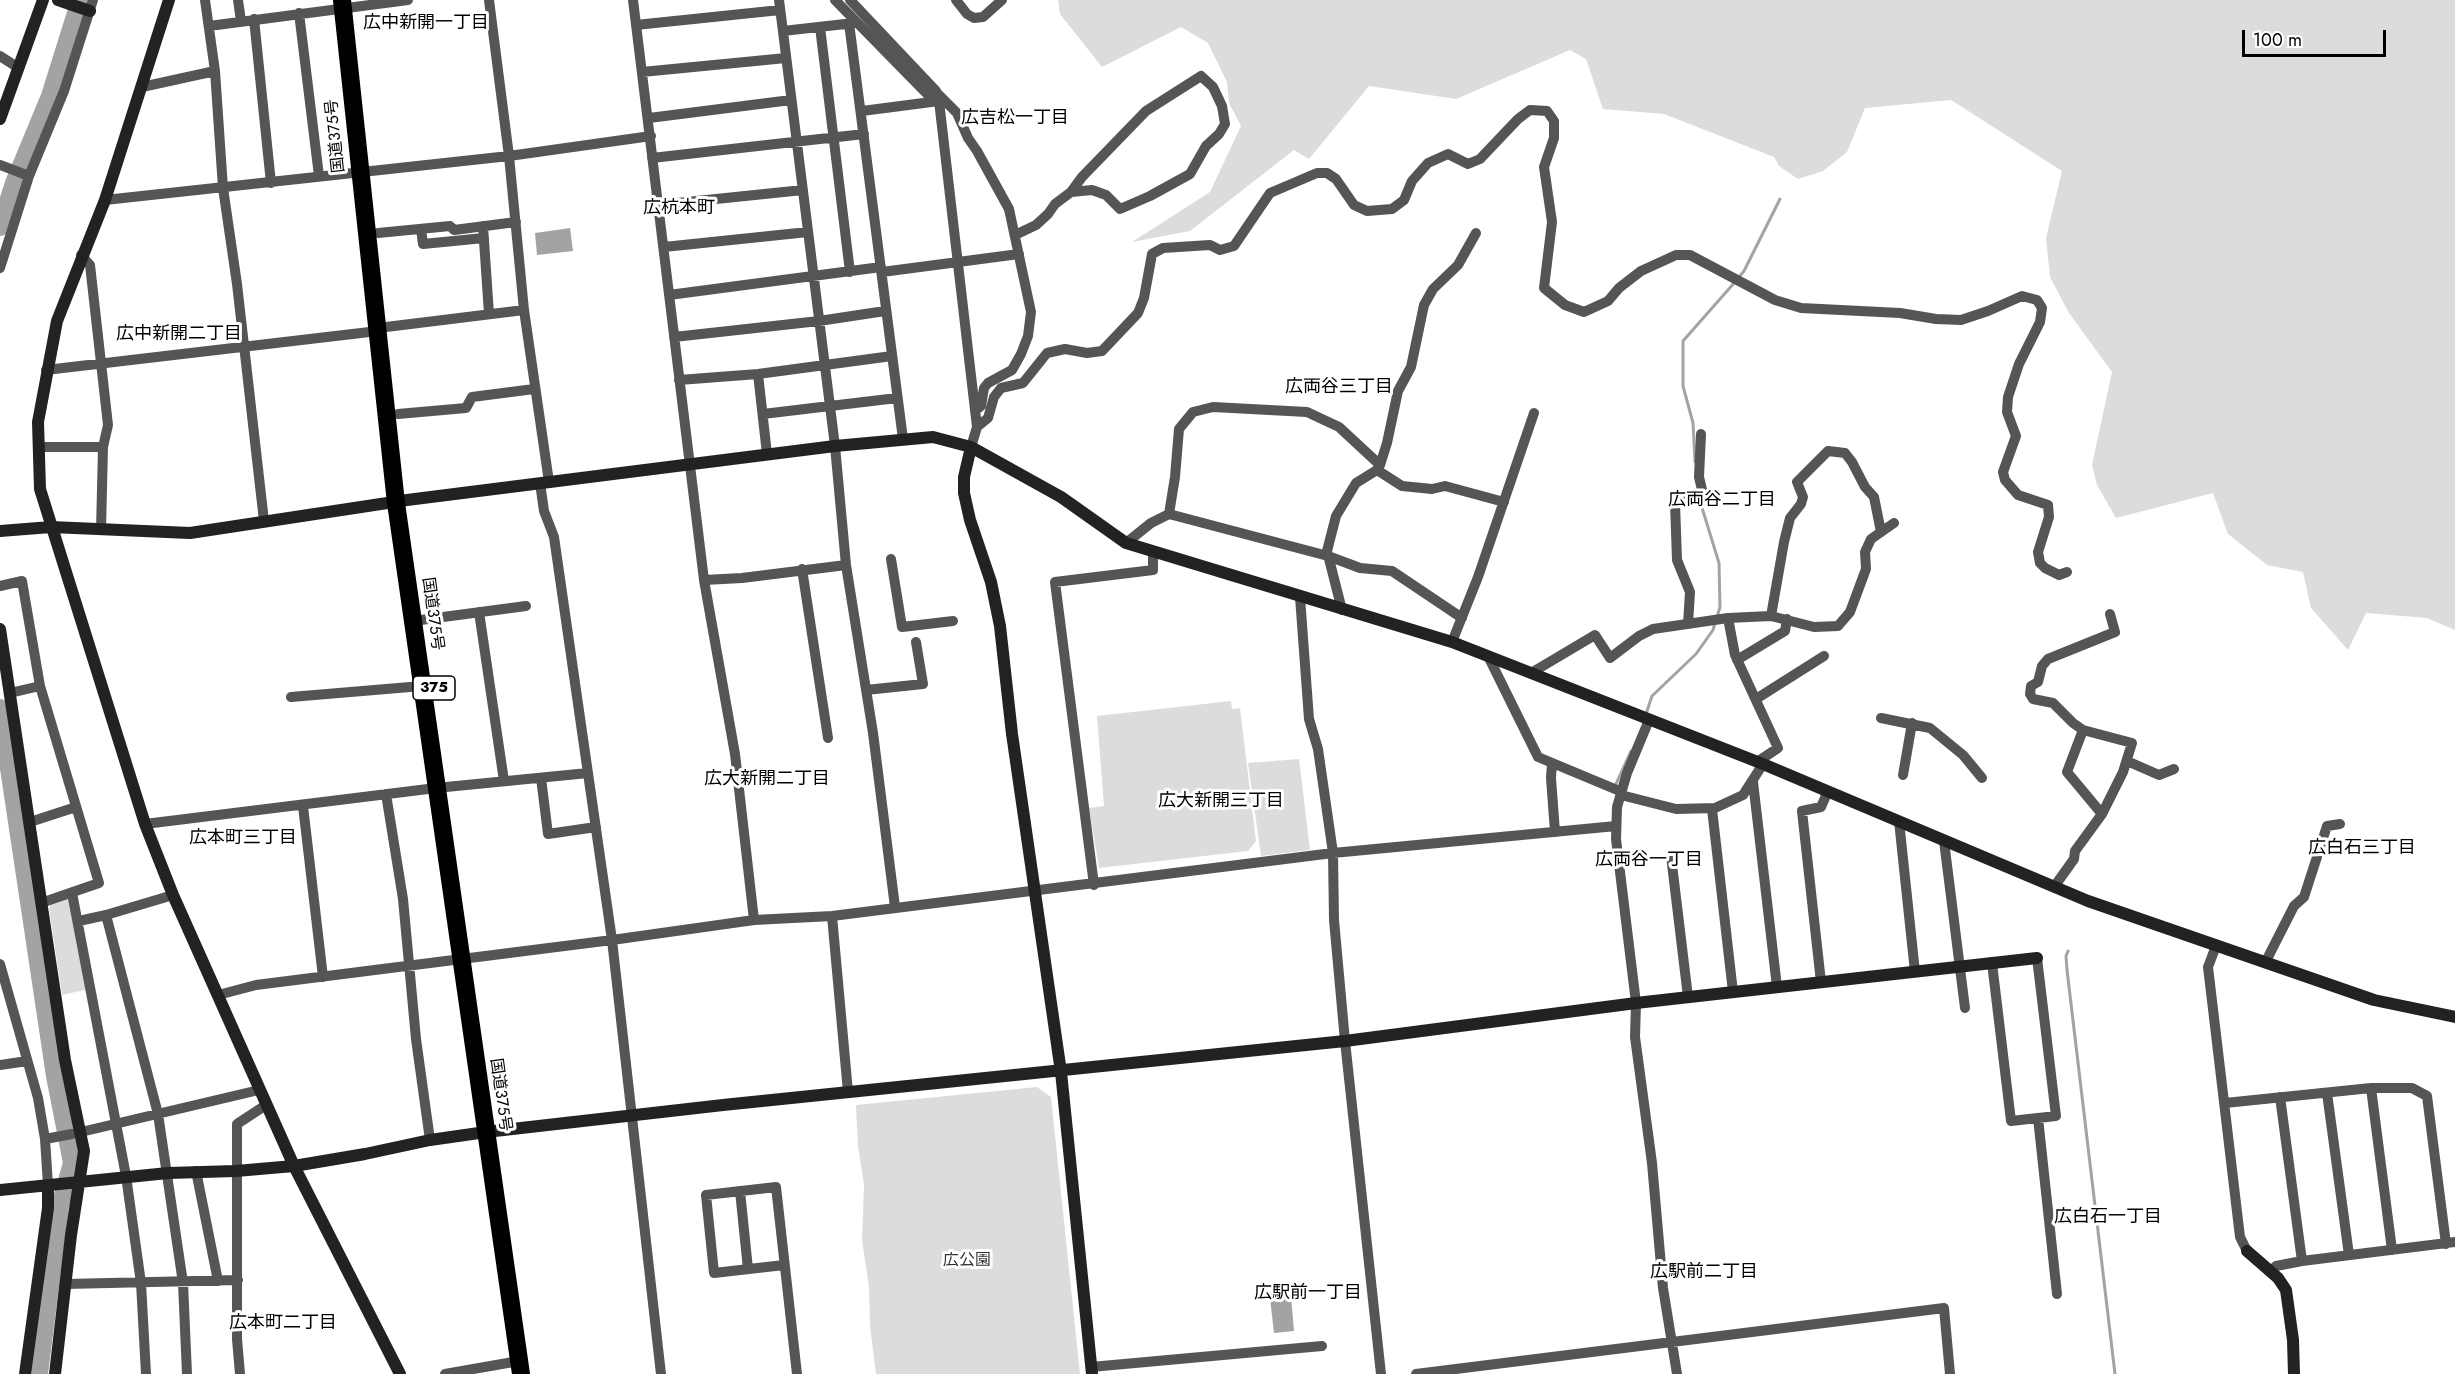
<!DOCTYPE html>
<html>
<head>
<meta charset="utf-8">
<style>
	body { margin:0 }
	#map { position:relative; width:2455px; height:1374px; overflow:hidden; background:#fff; font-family:Jost,sans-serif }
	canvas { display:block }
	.scale { position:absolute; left:2242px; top:30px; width:144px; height:27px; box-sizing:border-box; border:3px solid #000; border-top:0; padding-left:8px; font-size:18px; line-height:21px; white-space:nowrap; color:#000; -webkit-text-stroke:4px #fff; paint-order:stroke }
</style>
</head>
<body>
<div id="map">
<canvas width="2455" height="1374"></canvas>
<div class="scale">100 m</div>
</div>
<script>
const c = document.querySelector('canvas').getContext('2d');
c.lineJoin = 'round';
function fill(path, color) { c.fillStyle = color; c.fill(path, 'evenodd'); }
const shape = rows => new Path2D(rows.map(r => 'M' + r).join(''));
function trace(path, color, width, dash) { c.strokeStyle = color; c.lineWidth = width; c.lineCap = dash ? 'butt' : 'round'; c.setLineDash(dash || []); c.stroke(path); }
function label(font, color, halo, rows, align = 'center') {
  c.font = font + ' Jost,"Noto Sans JP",sans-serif'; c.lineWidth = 6; c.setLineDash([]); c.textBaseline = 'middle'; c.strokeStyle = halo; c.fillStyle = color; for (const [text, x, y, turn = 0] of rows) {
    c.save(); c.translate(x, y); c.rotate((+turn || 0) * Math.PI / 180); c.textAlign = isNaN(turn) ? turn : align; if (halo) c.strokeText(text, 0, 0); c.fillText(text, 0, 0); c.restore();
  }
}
const green = shape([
	[1058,0,2455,0,2455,630,2427,618,2366,613,2348,650,2311,608,2303,572,2267,565,2228,534,2213,493,2116,518,2097,485,2092,465,2112,372,2069,313,2050,277,2046,238,2062,171,1951,100,1865,108,1847,152,1823,171,1798,179,1779,166,1774,157,1664,114,1603,109,1586,59,1570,50,1456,99,1369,86,1309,159,1294,150,1190,231,1132,242,1210,192,1241,126,1229,103,1227,82,1208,43,1181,27,1102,67,1060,14],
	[1231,701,1232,709,1240,708,1256,841,1248,851,1099,868,1089,808,1104,806,1097,716],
	[1299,759,1310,850,1261,856,1248,763],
	[68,899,72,902,89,989,62,995,49,908,51,905],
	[1037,1087,1051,1097,1080,1374,876,1374,870,1326,869,1287,862,1240,864,1185,858,1146,856,1105]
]);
const water = shape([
	[570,228,573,251,537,255,535,233],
	[1291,1296,1294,1331,1274,1333,1270,1298]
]);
const stream = shape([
	[1739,277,1744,271,1780,199],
	[1695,462,1693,423,1683,386,1683,341,1735,282],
	[1699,498,1719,563,1720,607,1717,617],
	[1646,714,1652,696,1696,654,1713,630,1715,623],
	[1615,786,1631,751],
	[2068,951,2066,956,2067,970,2115,1374]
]);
const river = shape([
	[0,227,14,183,50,96,80,0],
	[0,708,55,1076,72,1163,60,1206,39,1374]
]);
const street = shape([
	[205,0,215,71,223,188,237,284,264,521],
	[238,0,241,21],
	[489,0,509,156,524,310,549,482],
	[633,0,704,580,735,754,754,920],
	[779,0,835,446,846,565,873,733,895,907],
	[835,0,934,101],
	[850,0,936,91,939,101,977,427,971,447],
	[956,0,967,14,974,18,983,17,1002,0],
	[299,13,319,176],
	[254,19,271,183],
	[849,23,903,439],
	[636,25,780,10],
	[209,26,408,0],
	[820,27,850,272],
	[783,31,854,23],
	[0,56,17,67],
	[642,72,786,58],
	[142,87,215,71],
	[937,93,957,113,968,138,977,151,1009,209,1031,312,1028,336,1021,354,1012,370,988,383,984,388,981,406,975,411],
	[862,111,939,101],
	[649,118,791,100],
	[652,158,864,134],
	[0,165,29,176],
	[105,200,509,156,651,136],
	[658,205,803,190],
	[483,226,489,314],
	[421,229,423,244,484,238],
	[378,233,450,226,454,230,516,222],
	[1015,235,1036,225,1048,214,1055,204,1071,192,1082,177,1146,111,1201,76,1213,87,1222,106,1225,124,1219,134,1206,146,1190,174,1150,196,1120,209,1106,195,1092,190,1071,192],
	[664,247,808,232],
	[0,268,29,176,64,91,93,0],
	[882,272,1019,254],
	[669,295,881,267],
	[378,328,524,310],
	[674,337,819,321,885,311],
	[46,370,378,331],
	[758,374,767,454],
	[679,380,758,374,892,356],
	[398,414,466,408,472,397,534,389],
	[763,414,897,398],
	[977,427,988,418,994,397,1001,388,1023,383,1047,353,1065,349,1087,353,1102,351,1138,313,1144,298,1152,254,1163,248,1210,245,1220,250,1234,246,1270,193,1317,173,1327,173,1336,179,1354,205,1367,211,1392,209,1404,200,1412,181,1428,163,1448,154,1468,164,1480,159,1518,119,1530,110,1547,111,1554,121,1554,138,1544,167,1552,222,1544,288,1565,305,1584,312,1608,301,1619,288,1641,271,1676,255,1690,255,1775,300,1801,308,1900,313,1936,319,1961,320,1988,311,2022,296,2037,300,2042,308,2040,322,2019,364,2008,397,2007,412,2016,436,2003,472,2005,480,2018,495,2048,505,2049,517,2038,552,2040,563,2045,568,2059,575,2067,572],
	[39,447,103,447,108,425,90,265,81,255],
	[1377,470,1402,486,1432,489,1445,486,1504,502],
	[540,483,544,511,554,537,612,940,661,1374],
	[1169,514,1328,556,1360,568,1392,571,1462,618],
	[101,530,103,447],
	[1126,543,1151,523,1169,514,1175,477,1179,429,1193,412,1213,407,1307,412,1339,427,1380,465],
	[891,559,902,627,953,621],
	[802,569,828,738],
	[704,580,742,578,846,565],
	[0,586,22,581,40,686,99,883,41,903],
	[1300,597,1309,719,1318,749,1333,853,1334,920,1345,1041,1381,1374],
	[1342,610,1327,551,1336,516,1356,483,1377,470,1380,465,1387,443,1398,391,1411,367,1424,305,1433,289,1458,265,1476,233],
	[479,612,504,781],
	[1771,616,1784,542,1790,518,1801,504,1803,497,1797,482,1828,451,1845,453,1852,462,1865,487,1874,497,1881,532],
	[1728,618,1735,655,1778,748,1757,762],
	[413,621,526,606],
	[1688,624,1690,592,1677,560,1675,503,1703,494,1699,477,1701,434],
	[1452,642,1478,577,1534,413],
	[1488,656,1538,757,1622,792],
	[1737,660,1785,631,1787,619],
	[1531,673,1595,635,1610,658,1639,636,1653,629,1728,618,1771,616,1814,627,1838,626,1850,612,1866,569,1865,552,1871,539,1894,523],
	[866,690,923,684,916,642],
	[10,693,40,686],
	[291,697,422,686],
	[1756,699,1824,656],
	[1881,718,1930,728,1963,755,1982,778],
	[1649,720,1627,773,1617,807,1616,839,1636,1003,1635,1037,1652,1163,1663,1288,1677,1374],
	[2083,730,2067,772,2102,814],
	[2127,761,2159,775,2174,769],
	[1552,763,1551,778,1555,832],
	[1903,775,1912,723],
	[541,778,548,834,596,827],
	[1753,782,1777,987],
	[386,794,403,899,416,1039,430,1140],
	[1621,795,1676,809,1715,808,1743,795,1763,764],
	[303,806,323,977],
	[1712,809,1733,992],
	[1899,821,1915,972],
	[30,822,76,807],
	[145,824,436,788,588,773],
	[1944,841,1965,1008],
	[1671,856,1688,997],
	[1094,885,1055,582,1153,570,1153,552],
	[2054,887,2074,859,2075,851,2102,814,2123,772,2132,743,2083,730,2073,723,2053,703,2033,699,2030,694,2031,686,2038,682,2042,666,2048,659,2115,632,2110,614],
	[72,893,126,1176,141,1283,146,1374],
	[106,915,158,1114,183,1283,187,1374],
	[832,916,848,1092],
	[79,921,106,915,173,895],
	[2216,946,2208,967,2240,1237,2247,1251],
	[1992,963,2011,1121,2056,1116,2037,958],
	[2265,963,2294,906,2304,897,2327,826,2340,824],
	[0,964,38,1098,45,1139,48,1185],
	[1821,982,1802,811,1821,807,1828,791],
	[218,995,256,985,612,940,754,920,832,916,1333,853,1616,826],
	[0,1065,27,1061],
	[2371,1088,2392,1250],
	[2327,1093,2349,1255],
	[2280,1097,2302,1261],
	[2225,1103,2371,1088,2412,1088,2427,1096,2446,1244],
	[2038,1118,2057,1294],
	[81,1132,259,1090],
	[45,1139,72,1134],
	[196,1171,218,1281],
	[740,1191,748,1269],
	[784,1265,714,1273,706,1195,776,1187,797,1374],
	[2271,1271,2276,1266,2302,1261,2455,1242],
	[66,1284,238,1280],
	[1091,1367,1322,1346],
	[240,1374,237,1339,237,1124,266,1105],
	[445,1374,519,1361],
	[1416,1374,1944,1308,1950,1374]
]);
const secondary = shape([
	[58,0,90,11],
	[169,0,105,200,57,321,38,422,40,489,145,824,173,895,294,1166,400,1374],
	[0,119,43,0],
	[971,447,964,477,964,493,970,520,991,582,1000,626,1012,734,1061,1072,1092,1374],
	[0,531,51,527,190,533,407,500,835,446,933,437,971,447,1061,497,1126,543,1452,642,1763,764,2088,901,2374,1000,2455,1017],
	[0,629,65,1060,84,1151,71,1235,55,1374],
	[0,1190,168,1173,236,1171,294,1166,365,1154,430,1140,486,1132,723,1105,1345,1041,1636,1003,2037,958],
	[2247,1251,2278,1278,2286,1290,2293,1340,2294,1374],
	[25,1374,48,1208,48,1185]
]);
const highway = shape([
	[342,0,396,503,521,1374]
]);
const shields = [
	[434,688,42]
];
const shieldNames = [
	["375",434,688]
];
const streetNames = [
	["国道375号",336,136,-96],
	["国道375号",432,614,82],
	["国道375号",500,1095,82]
];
const parkNames = [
	["広公園",967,1261]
];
const neighbourhoodNames = [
	["広中新開一丁目",426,24],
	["広吉松一丁目",1015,119],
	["広杭本町",679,209],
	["広中新開二丁目",179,335],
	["広両谷三丁目",1339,388],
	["広両谷二丁目",1722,501],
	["広大新開二丁目",767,780],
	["広大新開三丁目",1221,802],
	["広本町三丁目",243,839],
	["広白石三丁目",2362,849],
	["広両谷一丁目",1649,861],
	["広白石一丁目",2108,1218],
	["広駅前二丁目",1704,1273],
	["広駅前一丁目",1308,1294],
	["広本町二丁目",283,1324]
];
fill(green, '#dcdcdc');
fill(water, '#a3a3a3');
trace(stream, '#a3a3a3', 3);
trace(river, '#a3a3a3', 18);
trace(street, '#555', 10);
trace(secondary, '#222', 12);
trace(highway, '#000', 18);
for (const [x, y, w] of shields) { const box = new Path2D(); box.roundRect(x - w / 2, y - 12, w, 24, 4.5); c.fillStyle = '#fff'; c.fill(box); trace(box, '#000', 1.5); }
label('bold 15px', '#000', null, shieldNames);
label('16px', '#000', '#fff', streetNames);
label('16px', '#333', '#fff', parkNames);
label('18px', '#000', '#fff', neighbourhoodNames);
</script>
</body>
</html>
